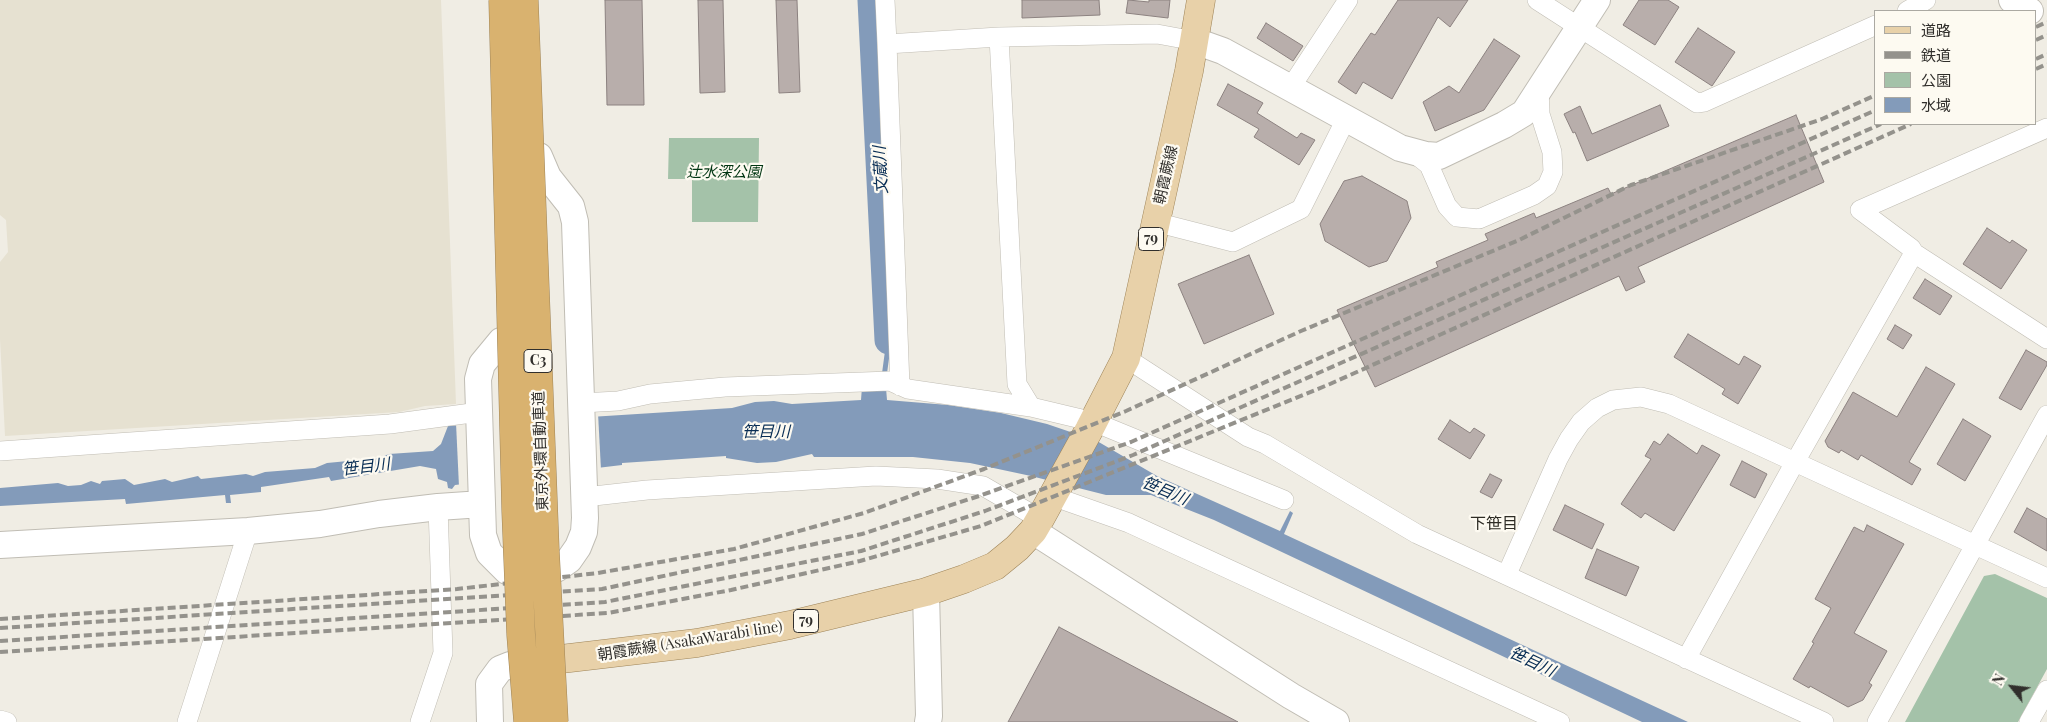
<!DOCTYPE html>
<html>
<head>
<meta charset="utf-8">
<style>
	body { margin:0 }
	#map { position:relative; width:2047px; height:722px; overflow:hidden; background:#f0ede4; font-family:"Playfair Display","Noto Sans JP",serif }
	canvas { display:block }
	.legend { position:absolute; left:1874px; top:10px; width:162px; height:115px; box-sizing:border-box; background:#fdfaf1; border:1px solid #aba9a2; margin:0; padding:6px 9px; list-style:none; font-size:15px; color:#312f2c }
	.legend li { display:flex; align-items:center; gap:10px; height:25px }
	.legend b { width:25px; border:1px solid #aba9a2 }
	.north { position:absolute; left:1987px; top:662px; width:50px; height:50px; -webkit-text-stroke:4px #fdfaf1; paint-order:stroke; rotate:299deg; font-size:14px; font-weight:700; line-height:20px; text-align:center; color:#312f2c }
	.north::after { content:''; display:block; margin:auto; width:18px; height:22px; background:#312f2c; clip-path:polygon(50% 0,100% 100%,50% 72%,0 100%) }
</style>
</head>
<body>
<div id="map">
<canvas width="2047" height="722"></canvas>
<ul class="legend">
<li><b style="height:6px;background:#e8d1a9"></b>道路</li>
<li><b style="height:6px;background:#94928c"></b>鉄道</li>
<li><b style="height:14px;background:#a4c2a9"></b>公園</li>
<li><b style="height:14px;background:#839bba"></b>水域</li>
</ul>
<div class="north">N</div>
</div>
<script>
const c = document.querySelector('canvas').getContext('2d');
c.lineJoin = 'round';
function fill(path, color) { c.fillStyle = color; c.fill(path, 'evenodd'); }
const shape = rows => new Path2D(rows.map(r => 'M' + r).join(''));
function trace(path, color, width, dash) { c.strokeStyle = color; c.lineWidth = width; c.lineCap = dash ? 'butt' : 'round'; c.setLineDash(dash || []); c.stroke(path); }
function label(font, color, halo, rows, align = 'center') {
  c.font = font + ' "Playfair Display","Noto Sans JP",serif'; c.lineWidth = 4.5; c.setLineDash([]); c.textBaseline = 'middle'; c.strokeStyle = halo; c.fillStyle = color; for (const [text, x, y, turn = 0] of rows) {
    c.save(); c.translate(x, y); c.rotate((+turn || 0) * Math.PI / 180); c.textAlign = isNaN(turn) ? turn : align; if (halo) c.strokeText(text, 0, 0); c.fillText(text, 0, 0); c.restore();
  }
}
const built = shape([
	[0,0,441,0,456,404,425,406,399,412,5,436,0,339,0,262,8,252,6,220,0,215]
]);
const green = shape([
	[669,138,759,138,758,222,692,222,692,179,668,179],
	[1995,574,2047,598,2047,669,2018,722,1905,722,1984,576]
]);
const water = shape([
	[862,387,886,388,887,400,948,405,1001,413,1047,424,1097,441,1157,476,1280,531,1290,511,1293,513,1284,534,1688,722,1642,722,1214,520,1151,495,1106,495,1031,476,970,463,913,457,814,457,812,454,776,462,757,463,726,458,726,456,622,463,622,465,455,485,452,489,448,488,447,482,438,479,436,469,420,466,331,481,329,477,261,487,261,492,230,495,231,503,226,503,225,495,126,504,125,499,0,506,0,488,58,483,68,486,81,485,91,481,100,484,102,481,125,479,134,485,165,479,172,482,198,476,201,479,246,474,253,476,265,472,315,468,327,463,379,458,389,454,433,451,441,444,448,426,732,408,755,402,774,401,792,404,861,400]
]);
const pier = shape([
	[598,413,601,470,459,487,456,423]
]);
const stream = shape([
	[884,377,889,340]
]);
const river = shape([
	[872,0,889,340]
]);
const building = shape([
	[605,0,642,0,644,105,607,105,605,0],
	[698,0,723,0,725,92,700,93,698,0],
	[776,0,797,0,800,92,779,93,776,0],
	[1022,0,1099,0,1100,15,1022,18,1022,0],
	[1128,0,1149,2,1149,0,1170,0,1168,18,1126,13,1128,0],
	[1398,0,1468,0,1450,27,1438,17,1392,99,1363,82,1356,94,1338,82,1371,33,1375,35,1398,0],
	[1639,0,1668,0,1679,7,1655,45,1623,25,1639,0],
	[1266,23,1303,46,1293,61,1257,38,1266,23],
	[1698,28,1735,52,1712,86,1675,62,1698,28],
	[1494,39,1520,56,1484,110,1435,131,1423,102,1449,86,1459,93,1494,39],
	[1228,84,1263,103,1257,113,1297,138,1301,133,1315,140,1299,165,1254,137,1259,129,1217,105,1228,84],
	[1660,105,1669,126,1587,161,1575,132,1573,133,1564,114,1580,106,1592,134,1660,105],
	[1796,115,1824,182,1638,267,1645,282,1626,291,1619,276,1375,387,1337,310,1438,267,1436,262,1488,240,1485,234,1534,213,1536,218,1608,188,1611,194,1796,115],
	[1362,176,1407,201,1411,218,1387,261,1369,267,1325,241,1320,224,1344,181,1362,176],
	[1987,228,2010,243,2012,240,2027,250,2001,289,1963,264,1987,228],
	[1249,255,1274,314,1204,344,1178,284,1249,255],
	[1925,279,1952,296,1940,315,1913,298,1925,279],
	[1895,325,1912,335,1903,349,1887,339,1895,325],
	[1688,334,1739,365,1744,356,1761,366,1738,404,1722,394,1725,389,1674,357,1688,334],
	[2026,350,2047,362,2047,365,2021,410,1999,398,2026,350],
	[1926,367,1955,384,1909,462,1921,469,1912,485,1861,455,1858,460,1841,450,1839,453,1828,447,1825,441,1853,392,1897,417,1926,367],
	[1963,419,1991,436,1965,481,1937,464,1963,419],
	[1450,420,1470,433,1474,428,1485,435,1470,459,1438,439,1450,420],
	[1668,434,1697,454,1702,445,1720,455,1674,531,1645,513,1641,518,1621,504,1651,459,1645,456,1654,441,1660,445,1668,434],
	[1742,461,1767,474,1755,498,1730,485,1742,461],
	[1490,474,1502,480,1492,498,1480,492,1490,474],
	[1565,505,1604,524,1592,549,1553,530,1565,505],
	[2027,508,2047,519,2047,551,2014,532,2027,508],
	[1867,525,1904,544,1854,633,1887,651,1869,683,1872,685,1863,700,1848,707,1810,686,1809,688,1793,679,1814,643,1812,642,1831,608,1815,599,1854,527,1864,532,1867,525],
	[1597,549,1639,567,1626,596,1585,578,1597,549],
	[1059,627,1238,722,1008,722,1059,627]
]);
const street = shape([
	[885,0,887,44],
	[1537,0,1697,103,1704,102,1876,25],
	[1907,11,1926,0],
	[999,37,1017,384,1031,407],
	[1291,87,1348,0],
	[2047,128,1860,210,1911,248,1914,253,2047,339],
	[1414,153,1429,165,1447,206,1457,217,1479,219,1534,195,1547,186,1553,172,1552,152,1540,114,1539,89],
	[1155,222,1233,242,1301,209,1346,119],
	[1126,358,1248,437,1265,444,1417,534,1824,722],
	[900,386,887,44,999,37,1157,34,1195,41],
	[581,403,618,401,650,394,725,387,890,381,908,389,1031,407,1094,422,1284,500],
	[0,451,390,424,479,412],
	[1052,496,1129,523,1560,722],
	[585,497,647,490,876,476,937,479,983,486,1040,519],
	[1507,574,1558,459,1569,439,1581,422,1597,408,1613,400,1641,397,1669,404,2047,578],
	[1686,659,1795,462,1914,253],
	[0,720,7,722],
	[187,722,248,531],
	[420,722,443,653,438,507],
	[1877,722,2047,415],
	[2029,722,2047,690]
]);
const secondary = shape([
	[2012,0,2030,11],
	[1195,41,1223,51,1400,148,1426,155,1439,156,1504,125,1524,113,1597,0],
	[539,156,548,177,571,206,575,222,585,518,584,532,578,547,569,560,556,569],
	[501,341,482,364,478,379,483,535,489,553,507,571],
	[1033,531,1291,696,1336,722],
	[0,545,248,531,320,524,379,514,438,507,482,504],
	[926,592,929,716,928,722],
	[490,722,489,684,500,669,510,665]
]);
const primary = shape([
	[527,663,697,643,790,625,926,592,964,579,995,566,1017,548,1033,531,1040,519,1089,430,1126,358,1189,71,1201,0]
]);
const rail = shape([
	[2036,27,2047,22],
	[2036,40,2047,35],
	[2036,59,2047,54],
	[2036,69,2047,64],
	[0,619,457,589,598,573,734,549,864,513,984,469,1126,411,1301,331,1519,240,1631,185,1822,119,1876,95],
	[0,628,602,589,862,534,979,496,1131,442,1876,110],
	[0,641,605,602,861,551,985,511,1133,455,1881,124],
	[0,652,608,613,731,590,860,561,981,526,1330,384,1911,124]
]);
const highwayBridge = shape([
	[503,0,516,511,521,635,528,722],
	[524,0,545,550,554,722]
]);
const shields = [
	[1151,239,25],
	[538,361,28],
	[806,621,25]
];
const shieldNames = [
	["79",1151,239],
	["C3",538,361],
	["79",806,621]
];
const parkNames = [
	["辻水深公園",724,172]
];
const streetNames = [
	["朝霞蕨線",1166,175,-77],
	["東京外環自動車道",541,451,-92],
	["朝霞蕨線 (AsakaWarabi line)",690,641,-9]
];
const waterNames = [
	["文蔵川",881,170,-93],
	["笹目川",766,432],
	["笹目川",366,467,-7],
	["笹目川",1165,491,23],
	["笹目川",1532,662,25]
];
const neighbourhoodNames = [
	["下笹目",1494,524]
];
fill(built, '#e6e1d1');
fill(green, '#a4c2a9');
fill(water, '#839bba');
fill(pier, '#f0ede4');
trace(stream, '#839bba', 5);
trace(river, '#839bba', 29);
fill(building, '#b8aeab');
trace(building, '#8c8280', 1);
trace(street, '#c0bdb4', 20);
trace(secondary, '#c0bdb4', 28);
trace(primary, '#9e8458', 29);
trace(street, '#fff', 19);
trace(secondary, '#fff', 26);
trace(primary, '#e8d1a9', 28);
trace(rail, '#94928c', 4, [8, 4]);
trace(highwayBridge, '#9e8458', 29, []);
trace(highwayBridge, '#d9b26f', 28);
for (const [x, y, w] of shields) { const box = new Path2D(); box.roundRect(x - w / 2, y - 11.5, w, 23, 4); c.fillStyle = '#fdfaf1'; c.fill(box); trace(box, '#312f2c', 1); }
label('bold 14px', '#312f2c', null, shieldNames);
label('italic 15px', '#003512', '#fdfaf1', parkNames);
label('15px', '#312f2c', '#fdfaf1', streetNames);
label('italic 16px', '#082d54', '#fdfaf1', waterNames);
label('16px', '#2e2c25', '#fdfaf1', neighbourhoodNames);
</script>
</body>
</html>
